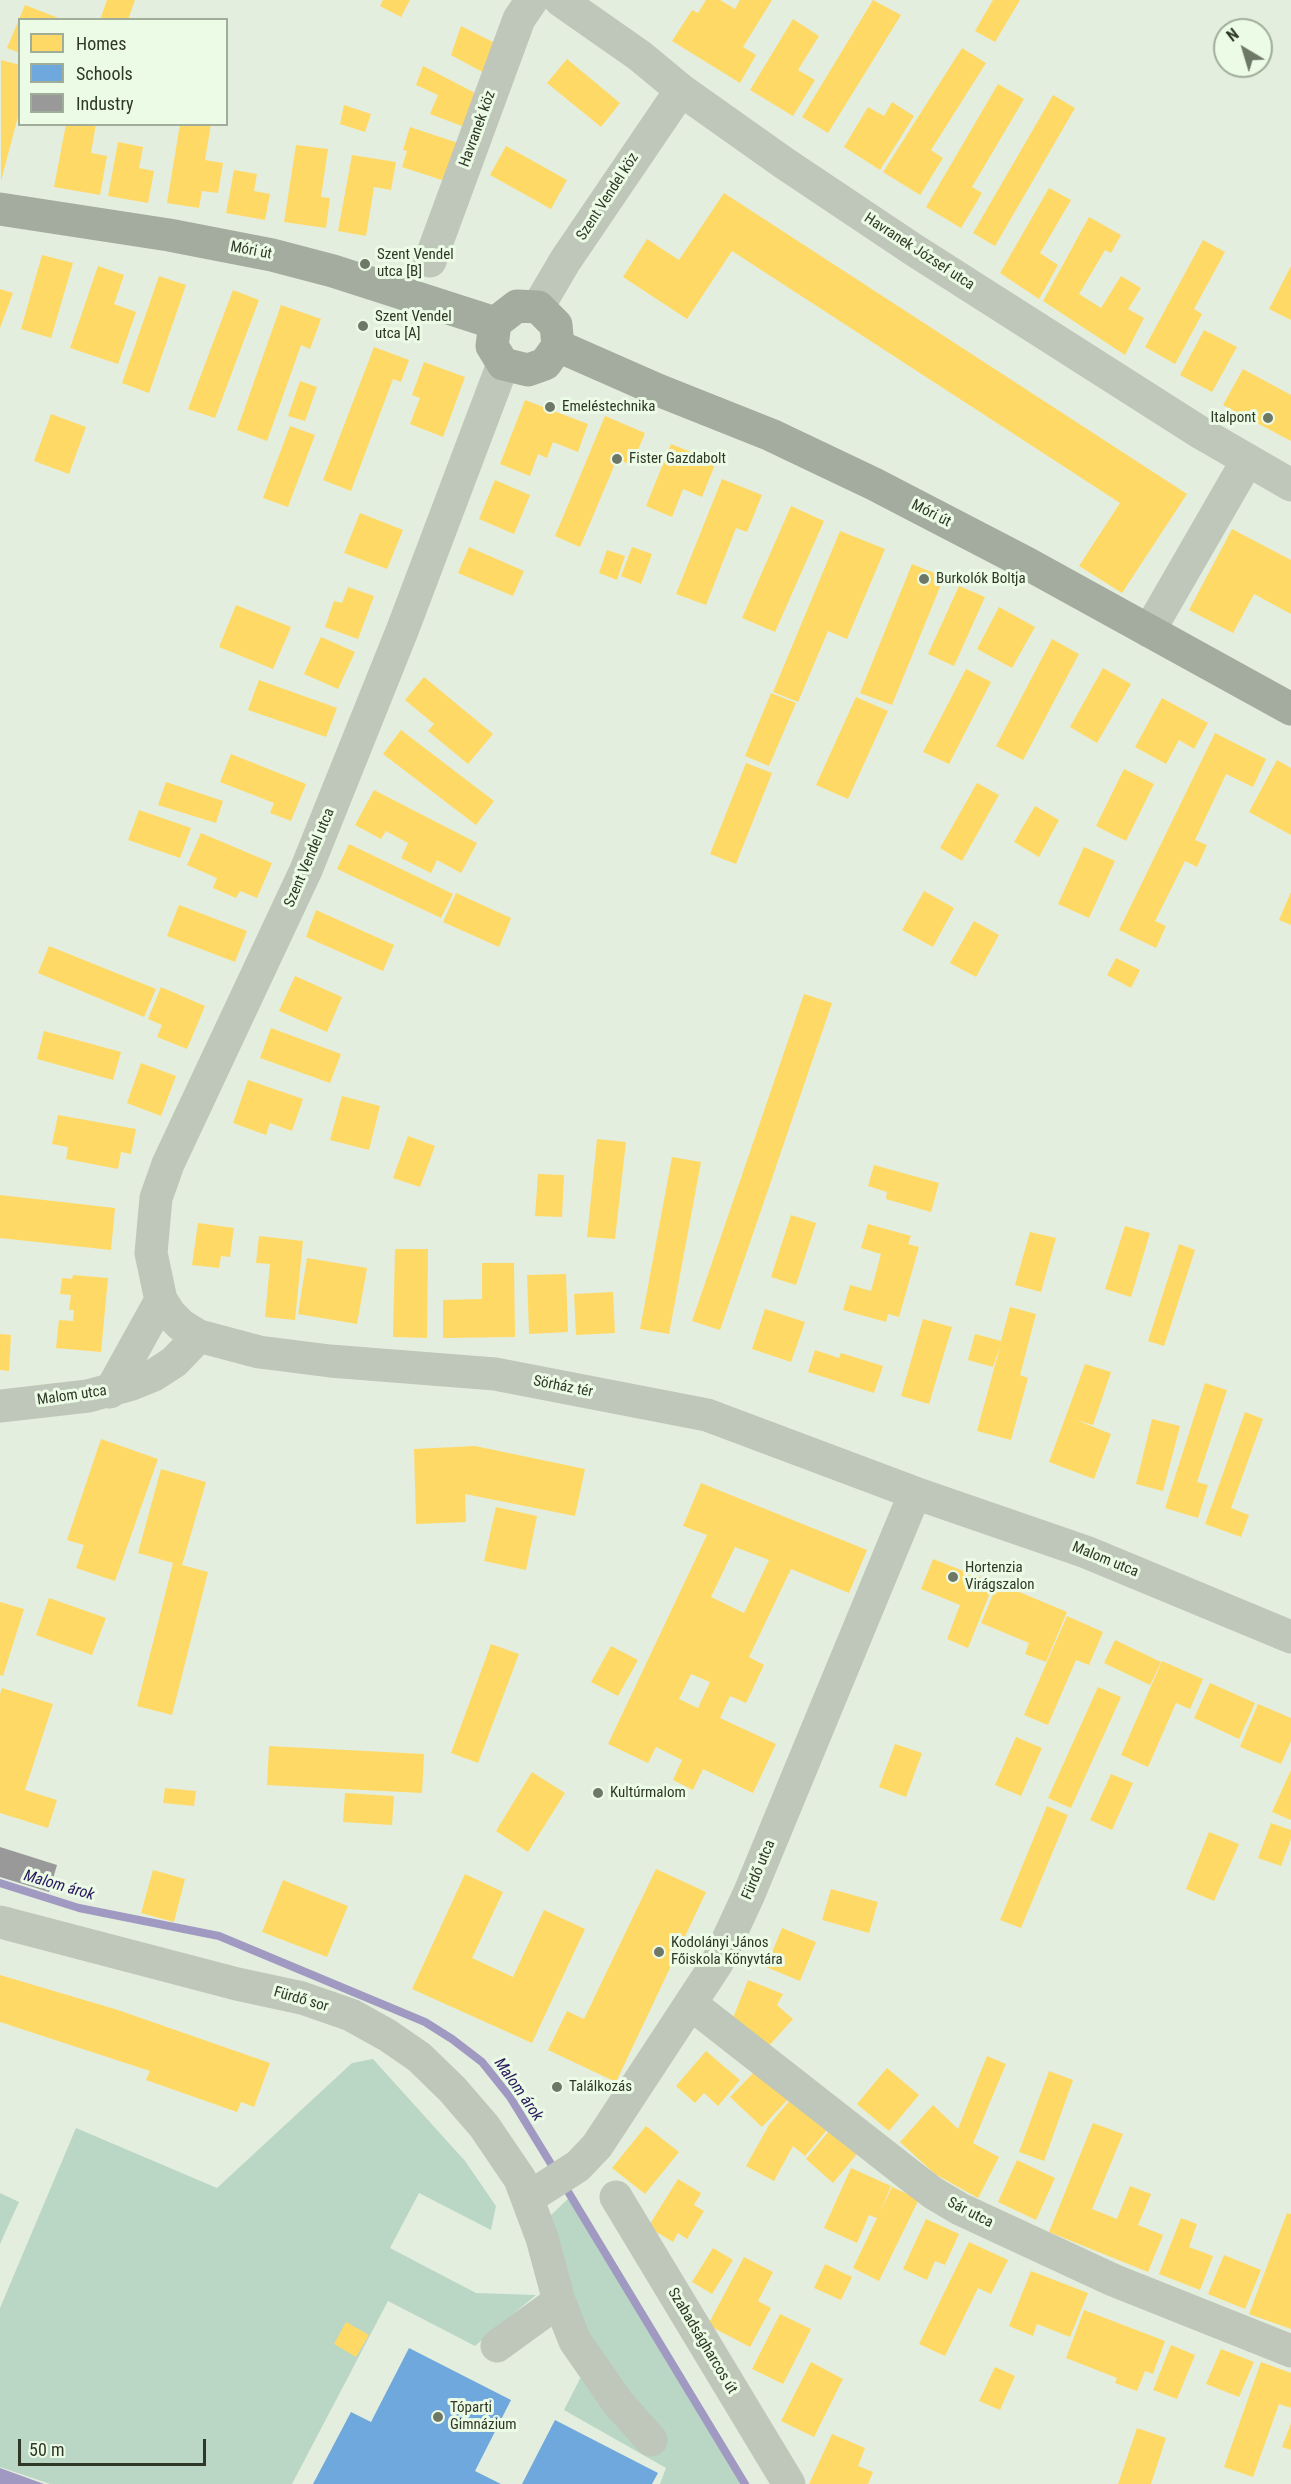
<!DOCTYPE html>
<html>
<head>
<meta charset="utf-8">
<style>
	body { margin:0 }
	#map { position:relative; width:1291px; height:2484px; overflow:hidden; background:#e4eedf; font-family:"Roboto Condensed",sans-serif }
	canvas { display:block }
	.legend { position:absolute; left:18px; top:18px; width:210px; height:108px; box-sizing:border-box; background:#ecfbe6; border:2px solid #a0ad99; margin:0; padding:8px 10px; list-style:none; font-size:18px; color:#2f3826 }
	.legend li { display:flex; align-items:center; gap:12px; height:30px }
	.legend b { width:30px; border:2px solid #a0ad99 }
	.north { position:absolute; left:1213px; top:18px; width:60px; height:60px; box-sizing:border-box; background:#ecfbe6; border:2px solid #a0ad99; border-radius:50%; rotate:322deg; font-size:16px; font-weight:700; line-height:24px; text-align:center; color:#2f3826 }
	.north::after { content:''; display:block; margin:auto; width:21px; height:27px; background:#6e7867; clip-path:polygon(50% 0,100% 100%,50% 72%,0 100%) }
	.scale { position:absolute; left:18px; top:2439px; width:188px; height:27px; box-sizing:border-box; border:3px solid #2f3826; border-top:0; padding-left:8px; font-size:18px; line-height:21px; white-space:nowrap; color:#2f3826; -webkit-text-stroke:4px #ecfbe6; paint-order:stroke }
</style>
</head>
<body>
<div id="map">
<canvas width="1291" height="2484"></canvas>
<ul class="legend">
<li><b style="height:16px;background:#ffd966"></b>Homes</li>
<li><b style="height:16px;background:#6fa8dc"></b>Schools</li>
<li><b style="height:16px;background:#999"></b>Industry</li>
</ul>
<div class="north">N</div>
<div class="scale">50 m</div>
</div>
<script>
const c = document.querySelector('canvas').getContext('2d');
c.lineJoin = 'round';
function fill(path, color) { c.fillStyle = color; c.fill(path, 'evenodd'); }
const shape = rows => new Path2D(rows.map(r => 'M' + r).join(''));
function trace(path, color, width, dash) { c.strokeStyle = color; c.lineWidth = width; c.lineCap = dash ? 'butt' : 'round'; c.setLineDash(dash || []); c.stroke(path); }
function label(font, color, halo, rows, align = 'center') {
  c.font = font + ' "Roboto Condensed",sans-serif'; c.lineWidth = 6; c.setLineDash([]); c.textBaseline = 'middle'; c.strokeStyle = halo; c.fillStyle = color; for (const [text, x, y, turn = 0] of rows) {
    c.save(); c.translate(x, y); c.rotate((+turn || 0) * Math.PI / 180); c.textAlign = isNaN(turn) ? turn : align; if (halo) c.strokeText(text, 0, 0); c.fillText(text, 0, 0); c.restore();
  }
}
const green = shape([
	[373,2059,465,2161,496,2206,491,2230,419,2193,390,2248,476,2293,536,2295,475,2346,388,2301,292,2484,50,2484,0,2467,0,2308,76,2128,217,2188,352,2063],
	[0,2193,19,2202,0,2244],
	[570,2197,743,2484,660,2484,666,2468,564,2410,594,2351,570,2300,550,2216]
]);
const water = shape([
	[0,2468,44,2484,0,2484]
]);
const homes = shape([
	[107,0,135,0,128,20,100,20],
	[383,0,410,0,401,17,380,6],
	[706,0,720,0,735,9,740,0,772,0,743,47,756,55,740,83,672,41,692,10,698,13],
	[873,0,901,15,828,133,802,117],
	[993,0,1020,0,995,42,975,31],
	[25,5,61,19,20,20,20,53,7,48],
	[793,19,819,36,798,70,815,80,793,116,750,90],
	[461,26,497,44,486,74,451,55],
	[962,48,986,63,931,150,943,158,920,195,883,172],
	[567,59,620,103,601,127,547,83],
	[1,60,20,65,20,109,1,181],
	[423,66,479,95,467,128,430,114,438,95,416,85],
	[998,84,1024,99,972,187,982,193,961,228,926,207],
	[1053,95,1075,108,995,246,973,233],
	[892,102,914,116,880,170,844,147,868,107,884,116],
	[344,105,371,114,365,132,340,124],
	[66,124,96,124,91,153,107,156,100,195,54,187],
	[180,124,211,124,205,160,223,163,218,193,202,191,199,208,167,203],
	[410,127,461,144,448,182,402,167,407,151,403,150],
	[118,142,143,147,139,168,154,171,148,203,108,196],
	[296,145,328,149,321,197,330,198,326,228,284,222],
	[506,146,567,180,551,209,490,175],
	[352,155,396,162,391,190,374,187,366,236,338,231],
	[234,170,257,174,254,191,270,194,265,220,226,213],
	[1049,188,1071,200,1040,253,1058,265,1039,299,1000,273],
	[724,193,1187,494,1122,593,1079,566,1120,503,732,251,687,319,623,277,647,239,679,260],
	[1089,217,1121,235,1111,253,1105,250,1079,294,1101,308,1121,276,1141,288,1128,309,1144,318,1125,355,1043,301],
	[1203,240,1225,252,1194,309,1202,314,1175,364,1145,347],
	[42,255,73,263,51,338,21,329],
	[98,266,124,275,114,304,136,312,118,364,70,348],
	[1291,266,1291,320,1269,309],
	[159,276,186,285,149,393,122,383],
	[0,289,13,293,0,328],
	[233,290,259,300,215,418,188,409],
	[281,305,321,319,310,349,301,345,267,441,237,430],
	[1204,330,1237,347,1212,392,1180,375],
	[374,347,409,360,401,382,393,379,351,491,323,480],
	[424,362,465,377,443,437,410,424,420,398,412,395],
	[1243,369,1291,395,1291,441,1223,405],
	[300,381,317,387,305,421,288,416],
	[525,400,588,424,578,452,553,442,547,458,538,454,530,476,500,464],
	[51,414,86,427,69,474,34,461],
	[605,416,645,433,632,465,617,459,580,547,555,536],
	[290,426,315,435,288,507,263,498],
	[671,444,716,462,702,497,683,489,672,517,646,506],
	[722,479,762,495,747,532,736,528,706,605,676,594],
	[495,480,530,495,514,534,479,519],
	[791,506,824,521,775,632,742,618],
	[360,513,403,530,387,569,344,553],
	[1232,529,1291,560,1291,614,1254,594,1233,633,1189,610],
	[840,531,885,549,847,639,828,631,798,702,773,692],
	[469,547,524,571,513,596,458,573],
	[632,547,652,554,641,584,621,576],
	[607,550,625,556,617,580,599,573],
	[912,564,944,577,892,705,860,693],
	[959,586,985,597,954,666,928,654],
	[348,587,374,596,358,639,325,627,334,601,342,603],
	[236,605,291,627,273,669,219,647],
	[999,607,1035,627,1012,668,977,649],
	[321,637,355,652,338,689,304,674],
	[1052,639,1079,654,1023,760,996,746],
	[1103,668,1131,684,1097,743,1070,727],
	[966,669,991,682,949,764,923,752],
	[424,677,493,734,468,764,428,731,434,724,405,700],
	[259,680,337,708,326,737,248,710],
	[771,693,796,703,769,766,745,756],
	[856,697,888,711,848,799,816,785],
	[1162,698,1208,723,1194,749,1179,740,1166,764,1135,747],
	[401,730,494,801,476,825,383,754],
	[1215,733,1266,759,1253,787,1226,774,1195,840,1207,845,1197,867,1185,861,1155,921,1166,926,1156,948,1119,930],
	[231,754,306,784,291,821,270,813,274,803,220,782],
	[1277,760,1291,768,1291,835,1249,812],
	[746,763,772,773,736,864,710,854],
	[1124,769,1154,784,1126,841,1096,826],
	[166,782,223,801,216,823,158,805],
	[977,783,999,795,962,861,940,848],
	[374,790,477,843,461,873,437,860,431,873,401,858,408,843,386,831,381,839,355,825],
	[1035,806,1059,820,1039,857,1014,842],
	[139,810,191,828,180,858,128,840],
	[201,833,272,863,257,898,240,891,236,898,213,888,217,878,187,865],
	[349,844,453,894,441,918,337,869],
	[1084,847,1115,861,1089,918,1058,904],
	[924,891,954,908,933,947,902,930],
	[1291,892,1291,925,1279,920],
	[456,893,511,918,499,947,443,922],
	[179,905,247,931,235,962,167,936],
	[316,910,394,945,383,971,306,937],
	[974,921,999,935,976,977,950,963],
	[49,946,156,989,144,1017,38,973],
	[1116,958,1140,970,1131,988,1107,975],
	[295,976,342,997,327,1032,279,1011],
	[161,987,205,1006,187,1049,157,1037,162,1025,148,1019],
	[804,994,832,1003,720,1330,692,1321],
	[271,1028,341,1054,330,1083,260,1058],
	[44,1031,121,1052,113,1080,37,1059],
	[141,1063,176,1076,161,1116,127,1103],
	[248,1080,303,1099,292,1131,270,1123,266,1135,233,1123],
	[342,1096,380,1106,369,1150,330,1140],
	[58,1115,136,1129,131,1154,121,1152,118,1169,66,1159,68,1147,52,1144],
	[408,1136,435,1146,420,1187,393,1178],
	[597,1139,626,1142,615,1239,587,1237],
	[672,1157,701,1162,669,1334,640,1329],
	[874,1165,939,1183,931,1212,886,1199,887,1192,868,1186],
	[538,1174,564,1175,562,1217,535,1216],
	[0,1195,115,1208,111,1250,0,1238],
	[791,1215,816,1223,796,1285,771,1277],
	[198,1223,234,1228,230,1257,221,1256,219,1268,192,1265],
	[868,1224,911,1236,908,1244,919,1247,899,1317,888,1314,886,1322,843,1310,850,1285,871,1291,881,1254,861,1248],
	[1125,1226,1150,1233,1131,1297,1105,1289],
	[1030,1232,1056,1238,1041,1292,1015,1285],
	[259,1236,303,1241,295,1320,265,1317,270,1264,256,1263],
	[1179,1244,1195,1250,1164,1346,1148,1341],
	[395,1249,428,1249,427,1338,393,1337],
	[307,1258,367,1268,357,1324,298,1314],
	[482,1263,514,1263,515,1337,443,1338,443,1300,482,1299],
	[566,1274,568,1332,529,1334,527,1275],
	[73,1275,108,1278,101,1352,56,1348,59,1320,73,1321,74,1310,69,1310,71,1295,60,1294,62,1278,72,1279],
	[613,1292,615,1333,576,1335,574,1294],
	[1010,1307,1036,1314,1020,1375,1028,1378,1011,1440,977,1431,1001,1343,993,1367,968,1360,975,1334,1001,1341],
	[765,1309,805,1322,791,1362,752,1349],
	[923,1319,952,1327,929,1404,901,1396],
	[0,1334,11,1335,9,1371,0,1370],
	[815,1350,839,1358,841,1353,883,1366,874,1393,808,1372],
	[1085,1364,1111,1372,1093,1425,1076,1420,1111,1434,1094,1479,1049,1462],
	[1205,1383,1227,1390,1197,1482,1208,1485,1198,1518,1165,1508],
	[1245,1412,1263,1419,1231,1508,1249,1515,1241,1537,1205,1524],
	[1152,1419,1180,1426,1163,1491,1136,1484],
	[101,1439,158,1459,115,1581,76,1568,84,1545,67,1540],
	[475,1446,585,1469,575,1516,465,1494,466,1522,416,1524,414,1449],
	[161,1469,206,1482,182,1565,208,1572,172,1715,137,1706,173,1563,138,1553],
	[701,1483,867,1550,849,1593,791,1569,749,1657,764,1665,746,1703,730,1696,720,1718,776,1744,753,1793,703,1769,693,1790,673,1780,682,1760,656,1747,648,1763,608,1744,707,1535,683,1526],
	[735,1547,769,1560,744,1613,711,1597],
	[691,1674,710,1682,698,1708,679,1699],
	[496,1507,537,1516,526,1570,484,1561],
	[933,1559,994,1583,968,1648,947,1639,960,1605,921,1589],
	[998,1583,1067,1612,1046,1662,1025,1654,1029,1643,981,1623],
	[49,1598,106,1618,92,1655,36,1635],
	[0,1602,24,1609,3,1676,0,1675],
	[1067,1616,1103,1632,1089,1665,1076,1660,1048,1725,1024,1715],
	[1115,1640,1161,1662,1150,1685,1104,1663],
	[491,1644,519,1654,478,1763,451,1753],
	[611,1646,638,1660,618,1696,591,1682],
	[1162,1661,1203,1679,1190,1709,1176,1703,1148,1767,1121,1755],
	[1210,1683,1255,1703,1239,1739,1194,1718],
	[1098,1687,1121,1697,1071,1808,1048,1798],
	[2,1688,53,1704,25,1790,57,1800,48,1828,0,1813,0,1694],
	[1258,1704,1291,1718,1291,1741,1281,1764,1240,1747],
	[1016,1737,1042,1748,1021,1796,995,1785],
	[895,1744,922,1753,906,1797,879,1787],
	[269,1746,424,1754,422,1793,267,1785],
	[1291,1770,1291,1820,1272,1812],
	[532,1772,565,1793,528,1852,496,1831],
	[1111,1774,1133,1783,1112,1830,1090,1820],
	[165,1788,196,1791,194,1806,163,1803],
	[345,1793,394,1796,392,1825,343,1822],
	[1047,1806,1068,1815,1021,1928,1000,1920],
	[1271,1823,1291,1830,1291,1839,1281,1866,1258,1858],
	[1209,1832,1239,1844,1214,1901,1186,1889],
	[656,1869,706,1892,616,2082,548,2050,567,2011,584,2019],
	[153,1870,185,1879,174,1922,141,1913],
	[465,1874,503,1892,472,1958,513,1977,544,1910,585,1929,532,2043,412,1989],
	[283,1880,348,1906,327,1957,262,1932],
	[831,1889,878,1902,869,1933,822,1920],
	[782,1928,816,1942,800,1981,766,1967],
	[0,1975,118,2010,270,2063,254,2107,241,2102,237,2112,146,2080,150,2071,0,2022],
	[748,1980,783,1994,777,2005,793,2019,767,2048,733,2018],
	[706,2051,740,2080,718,2106,704,2093,695,2103,676,2086],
	[987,2056,1006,2064,973,2143,999,2157,978,2198,935,2174,900,2142,933,2105,958,2129],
	[758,2068,790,2097,762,2127,730,2097],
	[887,2068,919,2095,889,2131,857,2104],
	[1049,2071,1073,2080,1044,2161,1019,2152],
	[791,2099,827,2130,805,2156,793,2146,774,2181,746,2166,769,2125],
	[1093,2123,1123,2134,1092,2209,1117,2219,1130,2186,1151,2194,1138,2225,1163,2235,1148,2272,1049,2232],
	[646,2126,679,2152,645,2194,612,2168],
	[829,2131,857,2154,833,2183,806,2159],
	[1017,2160,1055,2178,1036,2220,998,2202],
	[851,2168,891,2186,880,2212,892,2187,919,2199,879,2281,853,2268,877,2218,869,2215,857,2243,824,2228],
	[678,2179,701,2193,694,2205,704,2211,687,2239,678,2233,673,2242,648,2227],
	[1287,2213,1291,2214,1291,2329,1249,2314],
	[1181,2218,1197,2224,1189,2247,1213,2256,1200,2290,1159,2274],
	[926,2219,959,2234,945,2265,935,2261,927,2280,903,2269],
	[969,2242,1008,2260,991,2294,978,2288,945,2356,919,2344],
	[713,2248,733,2260,712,2294,692,2282],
	[1224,2255,1261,2270,1245,2309,1208,2294],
	[744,2257,773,2272,758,2301,771,2308,750,2347,708,2325],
	[825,2264,852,2277,841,2300,814,2288],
	[1031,2271,1088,2293,1070,2337,1037,2324,1033,2336,1009,2326],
	[1084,2310,1165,2341,1153,2374,1145,2371,1137,2391,1115,2383,1117,2378,1066,2358],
	[780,2314,811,2329,783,2384,752,2369],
	[346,2322,369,2335,356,2357,334,2344],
	[1171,2345,1195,2355,1177,2399,1153,2390],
	[1221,2349,1254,2362,1239,2397,1206,2384],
	[811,2362,843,2379,814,2437,781,2421],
	[1261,2362,1291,2373,1291,2408,1279,2404,1253,2477,1224,2467],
	[995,2367,1015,2376,1000,2410,979,2401],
	[1291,2423,1291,2450,1282,2447],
	[1137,2428,1166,2438,1151,2484,1118,2484],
	[832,2434,865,2448,858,2466,873,2472,868,2484,809,2484]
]);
const schools = shape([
	[409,2348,511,2400,475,2471,501,2484,313,2484,351,2412,371,2422],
	[555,2420,658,2473,652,2484,522,2484]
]);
const industry = shape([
	[0,1847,57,1865,49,1892,0,1877]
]);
const stream = shape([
	[0,1883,79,1908,219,1936,425,2022,452,2039,482,2062,510,2097,556,2172],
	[564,2185,745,2484]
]);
const minor = shape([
	[560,0,640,56,681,90,784,163,914,250,1201,433,1291,485],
	[430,261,519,19,532,0],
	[538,307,565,261,681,90],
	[503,364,402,631,306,870,168,1164,156,1198,151,1253,161,1300,170,1314,181,1325,199,1336,259,1352,330,1361,495,1374,707,1415,915,1493,1086,1552,1291,1637],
	[1149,631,1247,461],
	[110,1392,161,1300],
	[0,1406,88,1396,132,1384,154,1375,174,1362,199,1336],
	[0,1922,237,1984,302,1998,351,2015,387,2035,419,2057,452,2089,484,2126,520,2179,542,2238,559,2301,575,2341,618,2403,651,2440],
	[691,2004,907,2173,933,2193,960,2209,1113,2280,1291,2351],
	[616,2197,789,2484],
	[528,2198,578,2166,597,2146,717,1963,749,1894,915,1493],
	[497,2346,559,2301]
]);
const major = shape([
	[0,209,169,235,272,255,333,271,495,323],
	[517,306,538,307,556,325,558,346,545,364,528,370,503,364,492,346,495,323,517,306],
	[558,346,658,390,771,435,874,484,1028,564,1291,709]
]);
const markers = [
	[365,264,6,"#6e7867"],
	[363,326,6,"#6e7867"],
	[550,407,6,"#6e7867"],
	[1268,418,6,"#6e7867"],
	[617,459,6,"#6e7867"],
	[924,579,6,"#6e7867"],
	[953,1577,6,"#6e7867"],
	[598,1793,6,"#6e7867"],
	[659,1952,6,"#6e7867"],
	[557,2087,6,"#6e7867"],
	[438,2417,6,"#6e7867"]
];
const streetNames = [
	["Havranek köz",478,129,-70],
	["Szent Vendel köz",608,197,-57],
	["Móri út",251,251,11],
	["Havranek József utca",919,252,33],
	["Móri út",931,514,27],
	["Szent Vendel utca",310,858,-67],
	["Sörház tér",563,1387,11],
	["Malom utca",72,1396,-8],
	["Malom utca",1105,1560,22],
	["Fürdő utca",759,1870,-67],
	["Fürdő sor",301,2000,16],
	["Sár utca",970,2213,27],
	["Szabadságharcos út",702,2341,59]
];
const poiNames = [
	["Szent Vendel",377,255],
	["utca [B]",377,272],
	["Szent Vendel",375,317],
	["utca [A]",375,334],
	["Emeléstechnika",562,407],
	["Italpont",1256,418,"right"],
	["Fister Gazdabolt",629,459],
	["Burkolók Boltja",936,579],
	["Hortenzia",965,1568],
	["Virágszalon",965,1585],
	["Kultúrmalom",610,1793],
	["Kodolányi János",671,1943],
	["Főiskola Könyvtára",671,1960],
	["Találkozás",569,2087],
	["Tóparti",450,2408],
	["Gimnázium",450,2425]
];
const waterNames = [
	["Malom árok",59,1886,16],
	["Malom árok",518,2090,55]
];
fill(green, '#bad7c5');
fill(water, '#a099c1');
fill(homes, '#ffd966');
fill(schools, '#6fa8dc');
fill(industry, '#999');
trace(stream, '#a099c1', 8);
trace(minor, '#bec7b9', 33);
trace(major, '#a3ac9e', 33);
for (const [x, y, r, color] of markers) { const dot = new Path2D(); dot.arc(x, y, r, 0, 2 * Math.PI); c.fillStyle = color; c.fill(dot); trace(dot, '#ecfbe6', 2); }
label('15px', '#2f3826', '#ecfbe6', streetNames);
label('15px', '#2f3826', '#ecfbe6', poiNames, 'left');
label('italic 16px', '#29185e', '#ecfbe6', waterNames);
</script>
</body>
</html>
